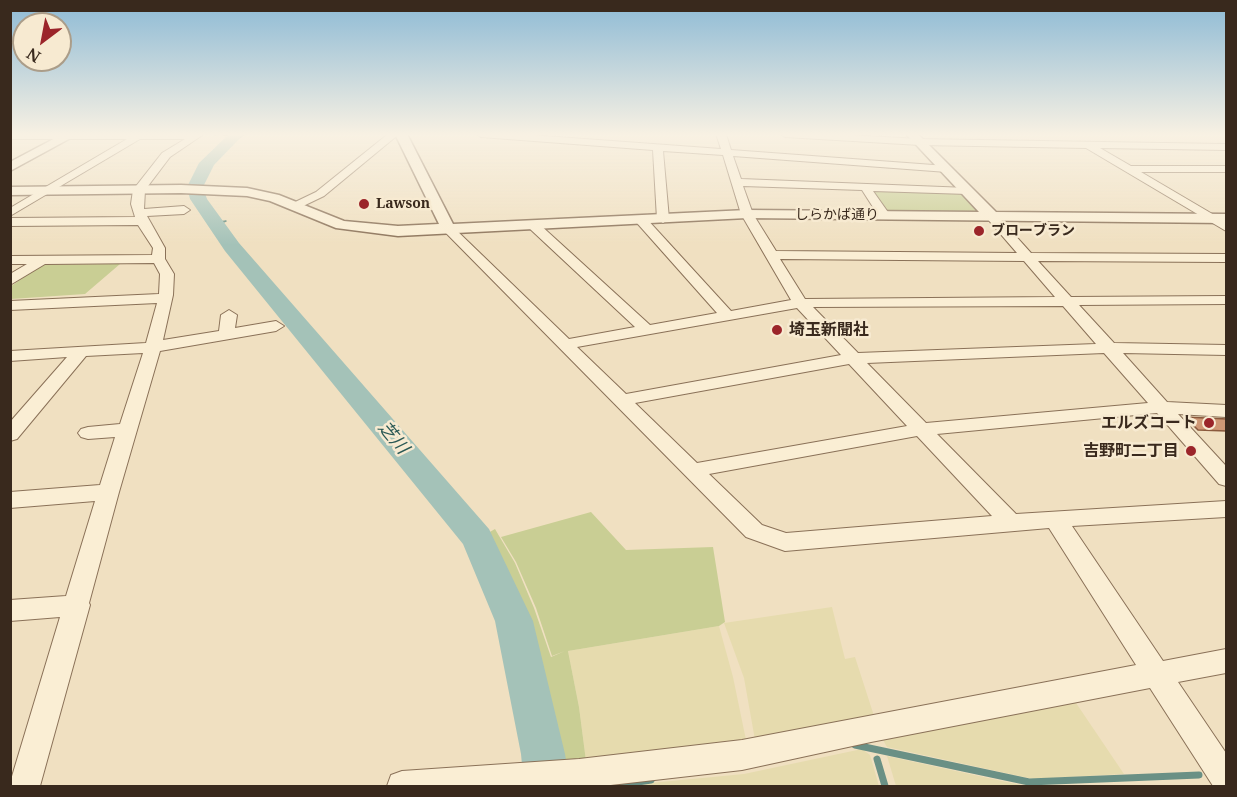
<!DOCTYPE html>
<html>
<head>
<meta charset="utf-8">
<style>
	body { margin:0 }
	#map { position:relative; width:1237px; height:797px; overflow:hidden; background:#f0e0c1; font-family:"Noto Serif",serif }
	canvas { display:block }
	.frame { position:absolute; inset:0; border:12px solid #39291d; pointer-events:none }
	.north { position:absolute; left:12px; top:12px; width:60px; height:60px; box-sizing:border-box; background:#f7ead1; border:2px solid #ab9d89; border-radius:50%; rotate:212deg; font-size:16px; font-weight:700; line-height:24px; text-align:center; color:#39291d }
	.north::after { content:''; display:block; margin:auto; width:21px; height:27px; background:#9b252a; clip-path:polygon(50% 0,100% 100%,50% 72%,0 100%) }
</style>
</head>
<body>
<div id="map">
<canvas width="1237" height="797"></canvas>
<div class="frame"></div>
<div class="north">N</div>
</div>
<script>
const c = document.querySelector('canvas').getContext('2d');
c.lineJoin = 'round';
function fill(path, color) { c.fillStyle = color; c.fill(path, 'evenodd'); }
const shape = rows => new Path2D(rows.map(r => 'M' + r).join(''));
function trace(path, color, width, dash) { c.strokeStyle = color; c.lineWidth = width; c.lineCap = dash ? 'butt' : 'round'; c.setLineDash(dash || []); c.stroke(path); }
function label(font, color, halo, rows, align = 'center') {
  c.font = font + ' "Noto Serif","Noto Sans JP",serif'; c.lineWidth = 5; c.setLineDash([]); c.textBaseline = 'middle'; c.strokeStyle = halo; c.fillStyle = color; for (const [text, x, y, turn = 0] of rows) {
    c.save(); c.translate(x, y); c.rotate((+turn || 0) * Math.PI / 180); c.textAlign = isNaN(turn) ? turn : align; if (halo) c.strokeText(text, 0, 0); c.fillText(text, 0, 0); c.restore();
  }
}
const farmland = shape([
	[832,607,845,659,855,657,875,719,863,717,755,740,744,678,724,623],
	[719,626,733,677,746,740,586,761,579,707,568,651],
	[1072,697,1124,774,1033,779,887,747,879,733],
	[862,749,870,755,879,786,619,786,744,774],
	[887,756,1025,786,896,786]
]);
const green = shape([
	[872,189,960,193,964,194,980,212,887,212,883,211],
	[120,264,85,294,11,299,10,287,41,265],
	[591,512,626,550,713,547,725,622,719,626,568,651,579,707,586,761,574,764,580,786,551,786,546,738,533,671,520,622,499,565,481,537,495,529,515,563,534,608,551,657,565,651,552,656,536,608,516,562,501,537]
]);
const water = shape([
	[209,134,245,134,218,152,205,165,197,178,197,194,202,202,219,222,226,221,221,223,228,231,224,233,230,236,224,238,195,203,192,183,197,170,208,156,238,136,209,134]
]);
const stream = shape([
	[855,745,1029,782,1199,775],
	[877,759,885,786],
	[612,786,651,780]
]);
const river = shape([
	[229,134,244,134,214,165,203,187,207,199,239,243,489,529,533,621,565,754,570,786,524,786,521,754,495,621,463,544,225,251,190,199,187,187,199,163,229,134]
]);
const building = shape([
	[1185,417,1227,419,1227,431,1198,430,1185,417]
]);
const minor = shape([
	[10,134,204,134,170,157,145,190,144,209,184,206,190,210,184,214,147,216,165,248,165,259,174,274,173,295,163,340,219,331,221,315,229,310,237,315,235,328,276,321,284,326,276,331,160,351,119,492,89,603,90,605,40,786,10,786,10,783,60,617,10,621,10,600,66,596,95,501,10,508,10,492,100,485,115,437,88,439,81,437,78,433,81,429,88,427,120,424,143,353,86,356,17,439,10,441,10,422,67,357,10,361,10,351,146,343,157,303,10,310,10,301,159,294,160,274,154,263,45,264,10,285,10,274,27,264,10,264,10,256,152,255,153,248,138,225,10,226,10,218,135,217,131,204,133,190,162,153,185,139,140,139,10,216,10,208,127,139,10,139,10,134],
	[388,134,399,134,324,196,299,208,291,208,291,204,316,192,388,134],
	[476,134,517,134,721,149,716,134,726,134,731,150,947,166,952,169,947,172,733,156,741,179,968,188,974,191,968,194,873,191,890,215,884,219,880,218,862,190,743,186,753,214,776,251,1017,253,985,216,991,212,995,213,1031,253,1226,254,1226,262,1038,261,1071,297,1226,296,1226,304,1079,305,1114,343,1226,345,1226,355,1123,353,1167,402,1226,405,1226,417,1178,414,1226,466,1226,486,1219,484,1157,413,937,434,1016,514,1226,501,1226,517,1072,526,1163,661,1226,649,1226,673,1178,682,1226,753,1226,786,1213,786,1150,688,871,742,742,770,602,786,387,786,391,775,402,771,579,759,742,740,1136,665,1049,528,785,551,746,537,443,230,449,226,453,227,569,339,635,327,529,228,529,222,537,222,650,325,717,313,637,223,635,220,641,216,645,217,731,311,791,300,741,214,723,155,663,151,669,219,663,223,657,219,653,150,481,137,476,134],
	[780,259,1024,261,1055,297,805,299,780,259],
	[1063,306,1096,344,858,353,813,307,1063,306],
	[797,308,841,355,626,394,577,347,797,308],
	[1104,353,1148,403,926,423,867,363,1104,353],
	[849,364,907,426,697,463,635,403,849,364],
	[917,436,992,516,786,533,762,525,709,474,917,436],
	[780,134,830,134,920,139,1226,144,1226,150,1100,148,1131,166,1226,166,1226,172,1141,172,1226,222,1226,231,1086,148,920,145,785,137,780,134]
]);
const tertiary = shape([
	[63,134,78,134,10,171,10,162,63,134],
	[395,134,407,134,453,224,747,210,979,212,906,134,918,134,996,212,1226,214,1226,223,747,218,398,236,336,228,270,201,247,196,181,193,10,195,10,187,181,185,247,188,279,195,344,221,398,226,439,224,395,134]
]);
const markers = [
	[364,204,6,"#9b252a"],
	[979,231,6,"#9b252a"],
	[777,330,6,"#9b252a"],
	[1209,423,6,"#9b252a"],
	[1191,451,6,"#9b252a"]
];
const farPoinames = [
	["Lawson",376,204],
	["ブローブラン",991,231]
];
const farStreetnames = [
	["しらかば通り",837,215]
];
const poiNames = [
	["埼玉新聞社",789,330,"left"],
	["エルズコート",1197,423],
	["吉野町二丁目",1179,451]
];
const waterNames = [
	["芝川",393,438,50]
];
fill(farmland, '#e6dbae');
fill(green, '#c9ce94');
fill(water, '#a4c2b8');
trace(water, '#6a9085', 1.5);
trace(stream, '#6a9085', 7);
fill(river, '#a4c2b8');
fill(building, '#cf9875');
trace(building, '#8a593d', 1.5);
trace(minor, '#8a7158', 2);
trace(tertiary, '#8a7158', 3);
fill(minor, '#faeed4');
fill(tertiary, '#faeed4');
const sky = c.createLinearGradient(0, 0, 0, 245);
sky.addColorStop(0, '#8dbad5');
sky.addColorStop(0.55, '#f8f1e3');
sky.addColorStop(1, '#f8f1e300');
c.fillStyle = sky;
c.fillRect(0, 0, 1237, 245);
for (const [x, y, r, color] of markers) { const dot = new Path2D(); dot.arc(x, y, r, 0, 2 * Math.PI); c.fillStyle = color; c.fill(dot); trace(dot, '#f7ead1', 2); }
label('bold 14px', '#39291d', '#f7ead1', farPoinames, 'left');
label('14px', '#39291d', '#f7ead1', farStreetnames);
label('bold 16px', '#39291d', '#f7ead1', poiNames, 'right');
label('italic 18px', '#2b5955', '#f7ead1', waterNames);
</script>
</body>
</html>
